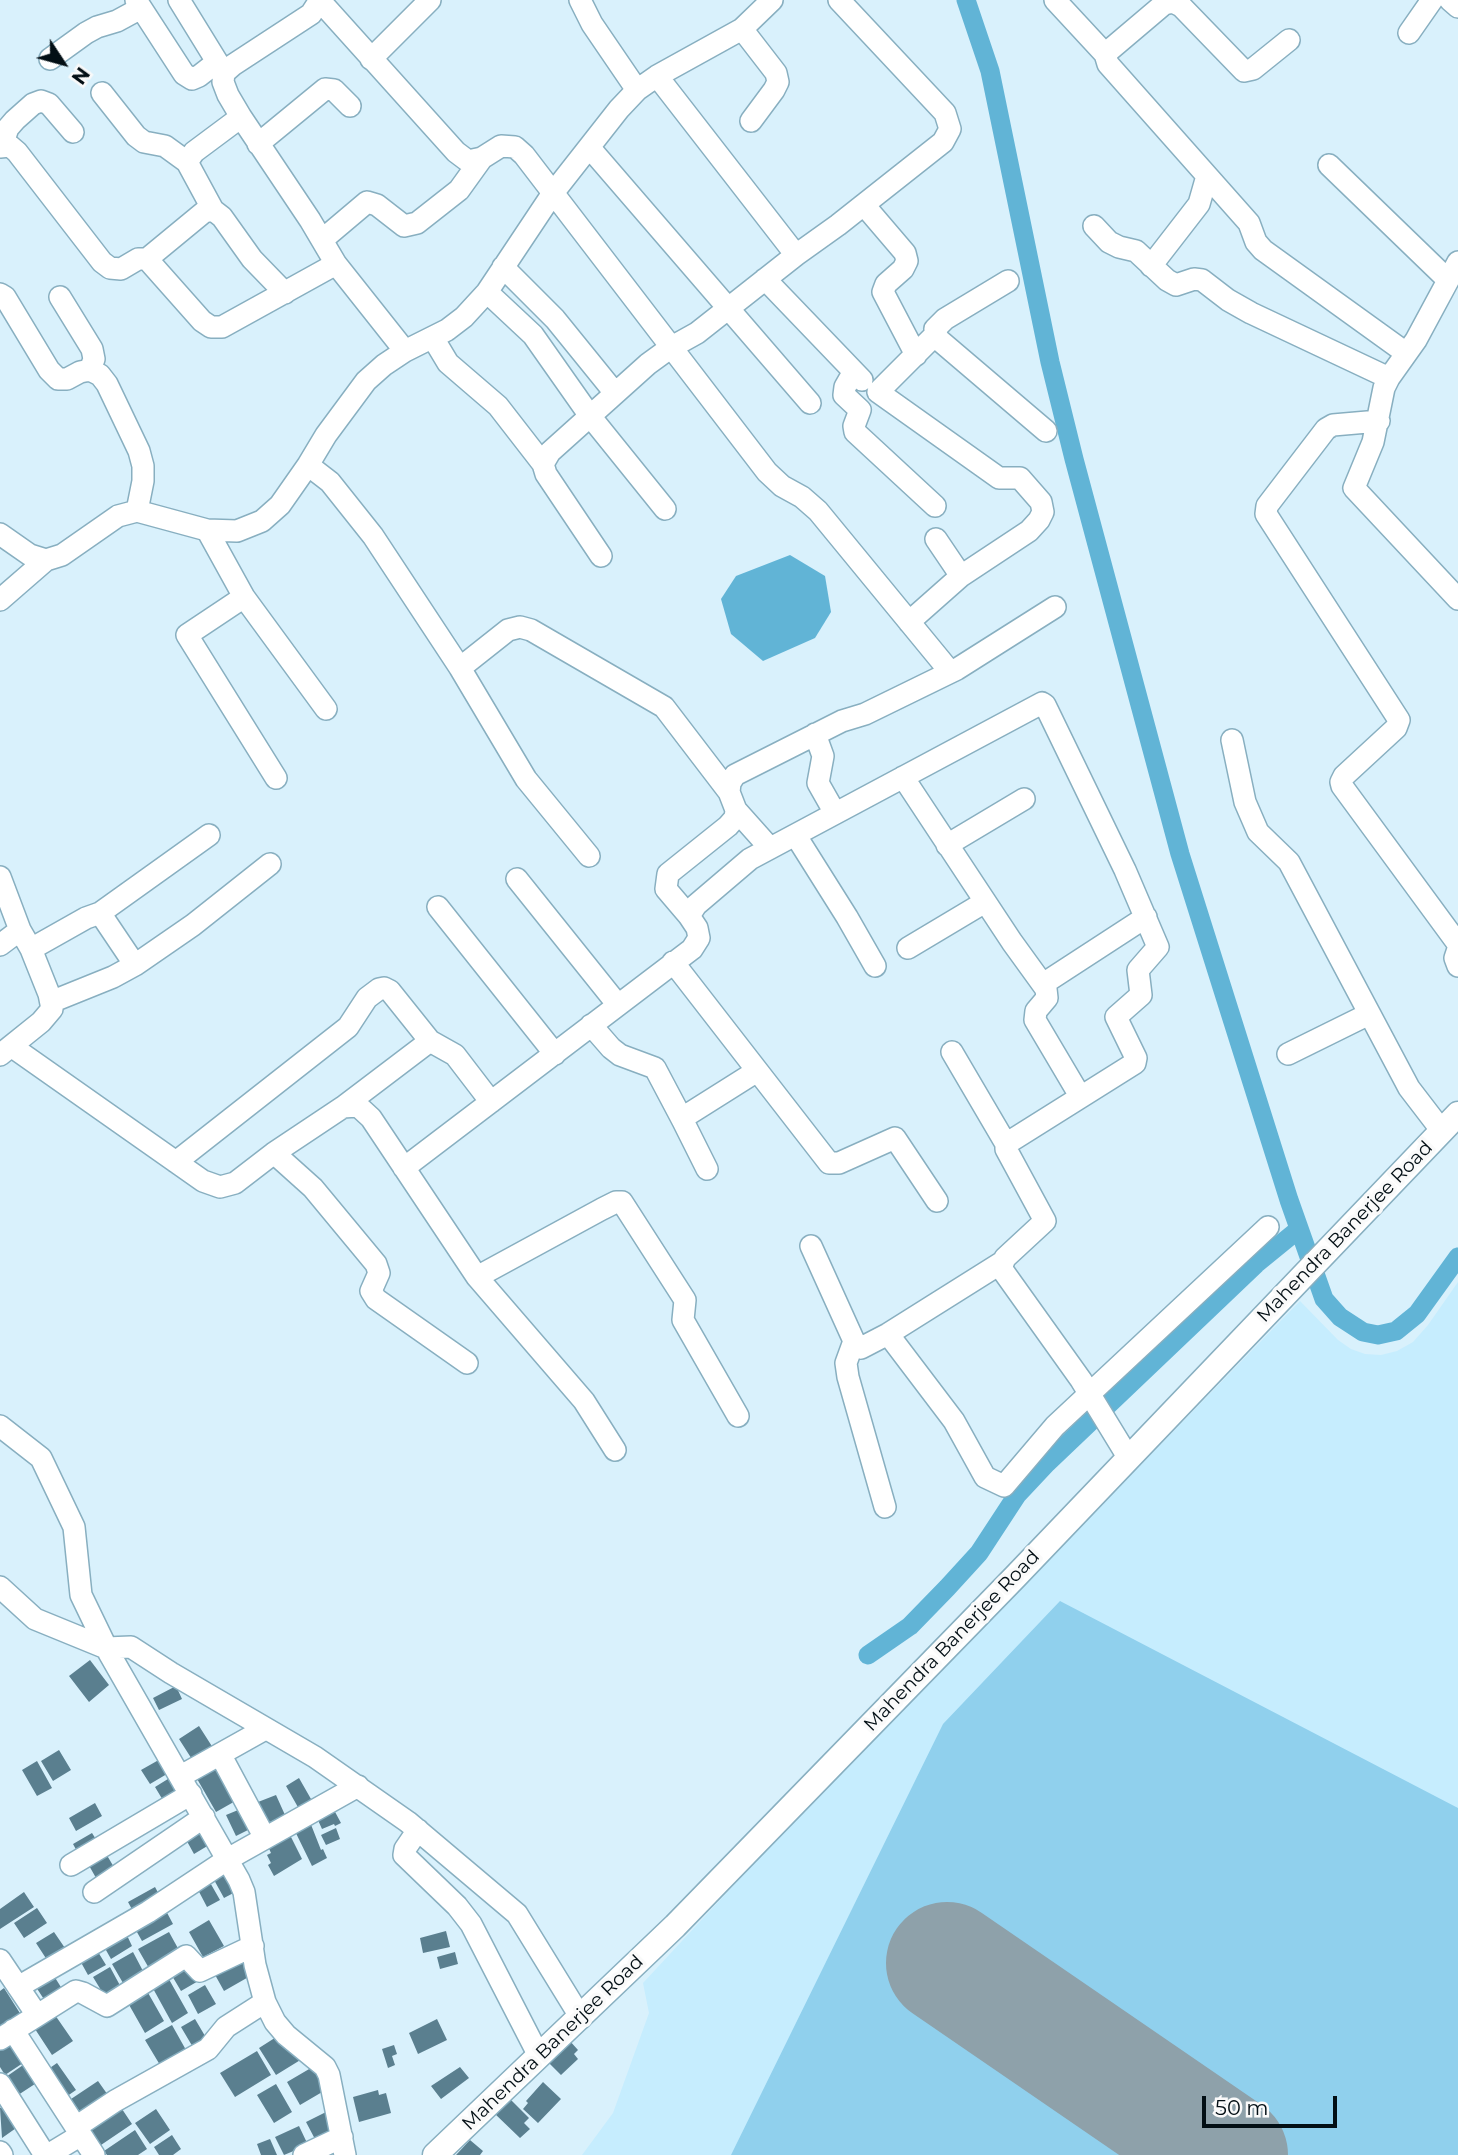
<!DOCTYPE html>
<html>
<head>
<meta charset="utf-8">
<style>
	body { margin:0 }
	#map { position:relative; width:1458px; height:2155px; overflow:hidden; background:#d9f1fc; font-family:Montserrat,sans-serif }
	canvas { display:block }
	.north { position:absolute; left:28px; top:28px; width:70px; height:70px; -webkit-text-stroke:5px #fafafa; paint-order:stroke; rotate:126deg; font-size:19px; font-weight:700; line-height:28px; text-align:center; color:#030f15 }
	.north::after { content:''; display:block; margin:auto; width:24px; height:32px; background:#030f15; clip-path:polygon(50% 0,100% 100%,50% 72%,0 100%) }
	.scale { position:absolute; left:1202px; top:2096px; width:135px; height:32px; box-sizing:border-box; border:4px solid #030f15; border-top:0; padding-left:9px; font-size:21px; line-height:24px; white-space:nowrap; color:#030f15; -webkit-text-stroke:5px #fafafa; paint-order:stroke }
</style>
</head>
<body>
<div id="map">
<canvas width="1458" height="2155"></canvas>
<div class="north">N</div>
<div class="scale">50 m</div>
</div>
<script>
const c = document.querySelector('canvas').getContext('2d');
c.lineJoin = 'round';
function fill(path, color) { c.fillStyle = color; c.fill(path, 'evenodd'); }
const shape = rows => new Path2D(rows.map(r => 'M' + r).join(''));
function trace(path, color, width, dash) { c.strokeStyle = color; c.lineWidth = width; c.lineCap = dash ? 'butt' : 'round'; c.setLineDash(dash || []); c.stroke(path); }
function label(font, color, halo, rows, align = 'center') {
  c.font = font + ' Montserrat,sans-serif'; c.lineWidth = 7; c.setLineDash([]); c.textBaseline = 'middle'; c.strokeStyle = halo; c.fillStyle = color; for (const [text, x, y, turn = 0] of rows) {
    c.save(); c.translate(x, y); c.rotate((+turn || 0) * Math.PI / 180); c.textAlign = isNaN(turn) ? turn : align; if (halo) c.strokeText(text, 0, 0); c.fillText(text, 0, 0); c.restore();
  }
}
const built = shape([
	[1458,1282,1458,2155,582,2155,613,2113,649,2013,643,1983,771,1845,1300,1301,1338,1340,1351,1349,1365,1354,1381,1355,1397,1351,1413,1342,1428,1325]
]);
const green = shape([
	[1060,1601,1458,1808,1458,2155,1276,2155,960,1938,917,2001,1142,2155,731,2155,943,1724]
]);
const water = shape([
	[790,555,825,576,831,612,815,638,763,661,731,634,721,599,736,576]
]);
const canal = shape([
	[966,0,990,71,1050,362,1074,459,1180,854,1289,1200,1324,1299,1340,1317,1363,1332,1378,1335,1396,1331,1417,1314,1458,1257],
	[868,1655,910,1626,947,1588,979,1553,1017,1495,1047,1463,1256,1264,1299,1229]
]);
const runway = shape([
	[947,1963,1227,2155]
]);
const building = shape([
	[90,1660,109,1685,89,1702,69,1676],
	[176,1686,182,1699,159,1710,153,1698],
	[199,1726,215,1751,195,1764,179,1739],
	[59,1750,71,1770,53,1781,41,1761],
	[164,1757,172,1771,150,1784,141,1770],
	[37,1761,52,1788,37,1796,22,1770],
	[219,1763,239,1799,216,1812,196,1777],
	[176,1774,186,1790,164,1802,155,1787],
	[299,1778,315,1806,299,1809,286,1786],
	[276,1795,285,1815,268,1823,258,1802],
	[95,1803,102,1816,76,1831,69,1818],
	[243,1808,252,1828,236,1836,226,1815],
	[334,1810,341,1823,335,1826,334,1824,322,1829,317,1818],
	[308,1817,321,1850,323,1849,327,1858,312,1866,292,1825],
	[203,1823,214,1842,194,1854,183,1834],
	[336,1828,340,1839,326,1845,321,1835],
	[288,1831,302,1859,274,1876,268,1865,271,1863,267,1855,271,1853,266,1842],
	[92,1833,99,1844,79,1855,73,1844],
	[105,1852,118,1874,100,1885,87,1862],
	[229,1869,241,1889,224,1898,213,1878],
	[208,1879,220,1900,207,1907,196,1886],
	[155,1887,162,1900,135,1915,128,1902],
	[24,1892,34,1907,0,1929,0,1909],
	[164,1907,173,1924,142,1941,133,1925],
	[37,1908,47,1923,24,1938,14,1923],
	[209,1920,224,1946,203,1957,189,1932],
	[124,1929,132,1946,111,1959,102,1943],
	[446,1931,450,1947,423,1953,420,1938],
	[54,1932,67,1951,49,1963,36,1943],
	[169,1932,180,1952,150,1970,138,1949],
	[95,1947,106,1965,88,1975,78,1957],
	[133,1952,143,1971,123,1983,112,1964],
	[455,1952,458,1964,440,1969,437,1957],
	[187,1957,200,1980,181,1991,168,1969],
	[241,1957,252,1975,224,1991,214,1973],
	[110,1967,123,1991,107,2000,93,1977],
	[166,1974,188,2013,172,2023,150,1983],
	[54,1976,64,1992,47,2004,36,1987],
	[205,1985,216,2004,198,2014,188,1995],
	[4,1988,23,2018,3,2031,0,2025,0,1991],
	[147,1991,164,2021,145,2033,128,2003],
	[55,2015,73,2041,52,2055,35,2029],
	[195,2019,208,2041,194,2049,181,2027],
	[437,2019,447,2040,418,2054,409,2033],
	[172,2025,186,2050,160,2065,145,2040],
	[281,2034,302,2059,276,2075,259,2048],
	[12,2040,26,2061,5,2075,0,2067,0,2048],
	[569,2040,578,2050,574,2054,578,2059,561,2075,547,2061],
	[394,2045,397,2054,392,2056,395,2065,388,2068,382,2049],
	[257,2051,271,2075,235,2097,220,2073],
	[26,2063,38,2082,15,2097,3,2079],
	[57,2063,76,2090,63,2099,44,2072],
	[316,2065,329,2088,300,2105,287,2082],
	[460,2067,469,2078,441,2099,431,2086],
	[98,2081,110,2098,83,2116,71,2099],
	[543,2082,561,2099,538,2123,523,2109,528,2103,526,2101],
	[276,2084,292,2112,274,2123,257,2095],
	[378,2090,379,2095,386,2093,391,2113,359,2122,353,2097],
	[509,2098,529,2118,524,2123,530,2129,520,2138,494,2113],
	[5,2105,19,2126,2,2138,0,2108],
	[120,2106,132,2124,101,2145,89,2128],
	[156,2109,170,2130,150,2144,135,2123],
	[328,2111,338,2130,316,2141,306,2122],
	[299,2126,308,2145,284,2155,275,2137],
	[135,2130,147,2149,138,2155,107,2155,104,2151],
	[172,2135,181,2149,173,2155,159,2155,154,2147],
	[270,2139,277,2155,261,2155,257,2144],
	[470,2140,483,2151,480,2155,456,2155]
]);
const minor = shape([
	[136,0,184,74,192,79,199,76,217,62],
	[179,0,224,73],
	[320,0,311,14,233,65,224,73,223,82,228,95,241,117,310,220,336,264,405,351],
	[580,0,592,24,637,90],
	[1055,0,1105,54,1164,4,1173,2,1181,6,1244,71,1253,69,1289,40],
	[1450,0,1458,7],
	[321,2,456,152,468,161,482,158,501,146,515,147,524,155,767,472,782,486,802,497,818,511,947,668,953,671,957,669,1055,607],
	[742,29,776,73,778,82,774,90,751,121],
	[1409,33,1432,0],
	[1105,54,1108,64,1116,73,1249,223,1256,242,1263,250,1406,353],
	[50,59,86,33,97,27,117,21,141,8],
	[371,59,430,0],
	[657,76,796,255],
	[102,93,136,136,144,142,165,146,187,162],
	[258,144,325,89,334,90,350,106],
	[2,146,8,128,15,120,33,104,41,101,49,104,73,132],
	[0,147,10,146,17,152,102,262,110,268,121,269,138,259,147,259,202,321,211,327,222,327,336,264],
	[589,147,810,403],
	[1329,165,1447,279],
	[864,205,905,253,907,261,903,269,886,284,883,292,916,355],
	[213,210,187,162,194,152,241,117],
	[1094,226,1109,242,1119,247,1136,251,1167,280,1176,285,1194,279,1202,280,1228,300,1251,313,1389,378],
	[322,240,367,202,377,205,404,226,417,223,459,190,482,158],
	[147,259,204,212,213,210,222,217,252,259,285,293],
	[1458,262,1416,340,1389,378,1384,388,1373,442,1354,488,1458,599],
	[1151,266,1199,204,1207,176],
	[503,267,555,319,615,393],
	[765,279,862,380],
	[1008,281,945,319,935,329,938,339,1046,431],
	[487,292,533,335,590,416,665,509],
	[0,294,5,297,49,370,58,379,67,379,80,372,90,370,100,375,107,384,139,451,143,466,143,481,137,511],
	[60,297,92,349,94,359,90,370],
	[433,338,448,363,498,406,543,464],
	[853,373,845,387,844,395,860,410,854,426,855,432,935,506],
	[1379,421,1333,425,1326,429,1267,506,1266,514,1399,720,1396,728,1344,776,1341,782,1342,786,1458,944],
	[308,465,330,482,373,536,460,668,526,779,589,856],
	[207,530,244,597,187,635,276,778],
	[0,534,30,555,46,560,62,555,118,516,137,511,207,530,237,531,262,521,280,505,308,465,326,435,366,381,384,365,405,351,447,330,464,317,487,292,553,193,619,109,637,90,657,76,742,29,772,0],
	[936,539,961,576],
	[601,556,546,474,543,464,550,452,648,364,670,348,697,333,796,255,838,225,943,142,950,129,945,113,839,0],
	[244,597,326,709],
	[0,600,46,560],
	[909,622,961,576,1029,531,1039,520,1043,512,1041,502,1020,478,999,478,878,392,936,334],
	[460,668,508,630,520,627,531,630,664,707,729,792],
	[815,734,823,756,818,783,835,813],
	[1232,740,1245,802,1258,832,1289,862,1409,1088,1442,1131],
	[903,777,1012,942,1046,989,1047,998,1036,1011,1035,1020,1080,1096],
	[736,810,769,847],
	[796,836,847,917,875,966],
	[947,845,1024,799],
	[0,877,20,930,31,949,49,994,52,1009,41,1022,0,1055],
	[517,879,618,1005],
	[438,907,555,1054],
	[100,913,135,965],
	[689,916,666,889,668,874,728,826,735,818,736,810,729,792,730,783,735,775,842,721,865,714,953,671],
	[0,945,20,930],
	[908,948,985,902],
	[31,949,86,918,100,913,209,835],
	[1458,949,1455,958,1458,966],
	[673,962,829,1163,839,1163,895,1138,937,1201],
	[1043,984,1146,917],
	[51,1002,113,977,135,965,193,925,270,864],
	[591,1025,611,1048,620,1055,655,1068,683,1121],
	[11,1046,203,1181,220,1187,235,1183,274,1153,343,1107,358,1106,371,1118,477,1277,584,1401,615,1450],
	[952,1052,1006,1144],
	[1288,1054,1369,1014],
	[343,1107,430,1041,455,1055,491,1102],
	[274,1153,313,1188,376,1264,379,1273,371,1291,376,1299,467,1363],
	[176,1162,348,1027,367,998,379,989,384,988,390,991,430,1041],
	[404,1168,692,949,699,938,697,928,689,916,696,905,750,859,1042,703,1045,705,1125,870,1158,947,1138,970,1141,995,1116,1017,1136,1058,1135,1063,1006,1144,1006,1149,1045,1221,1005,1258,1001,1268,1081,1380,1128,1457],
	[707,1169,683,1121,684,1117,757,1071],
	[811,1246,854,1341,861,1348,888,1334,1001,1263],
	[477,1277,602,1209,616,1202,622,1202,685,1300,683,1320,738,1416],
	[888,1334,954,1421,985,1477,1004,1486,1055,1426,1268,1227],
	[854,1341,846,1363,848,1377,885,1507],
	[0,1426,41,1458,74,1527,81,1595,109,1653,239,1880,244,1892,255,1965,265,2002,275,2022,286,2035,325,2067,329,2075,345,2155],
	[0,1587,35,1619,106,1648,131,1647,171,1673,315,1757,408,1822,517,1914,581,2018],
	[220,1754,265,1838],
	[181,1776,265,1729],
	[418,1830,405,1849,404,1855,457,1906,471,1924,539,2056],
	[71,1865,191,1794],
	[94,1892,204,1817],
	[0,1960,37,2015],
	[18,1987,148,1912,228,1859,358,1786],
	[13,2030,94,2155],
	[0,2039,76,1991,83,1993,107,2006,186,1956,200,1971,253,1946],
	[0,2084,45,2155],
	[76,2127,115,2101,208,2049,226,2027,265,2002],
	[0,2152,2,2155],
	[48,2155,81,2135],
	[304,2155,342,2137]
]);
const tertiary = shape([
	[435,2155,675,1926,1015,1577,1458,1114]
]);
const streetNames = [
	["Mahendra Banerjee Road",1345,1232,-46],
	["Mahendra Banerjee Road",952,1641,-46],
	["Mahendra Banerjee Road",553,2043,-44]
];
fill(built, '#c6edfe');
fill(green, '#90d0ed');
fill(water, '#61b4d6');
trace(canal, '#61b4d6', 19);
trace(runway, '#8ea1aa', 122);
fill(building, '#5a7f8f');
trace(minor, '#88afc0', 24);
trace(tertiary, '#88afc0', 27);
trace(minor, '#fff', 21);
trace(tertiary, '#fff', 24);
label('19px', '#030f15', '#fafafa', streetNames);
</script>
</body>
</html>
